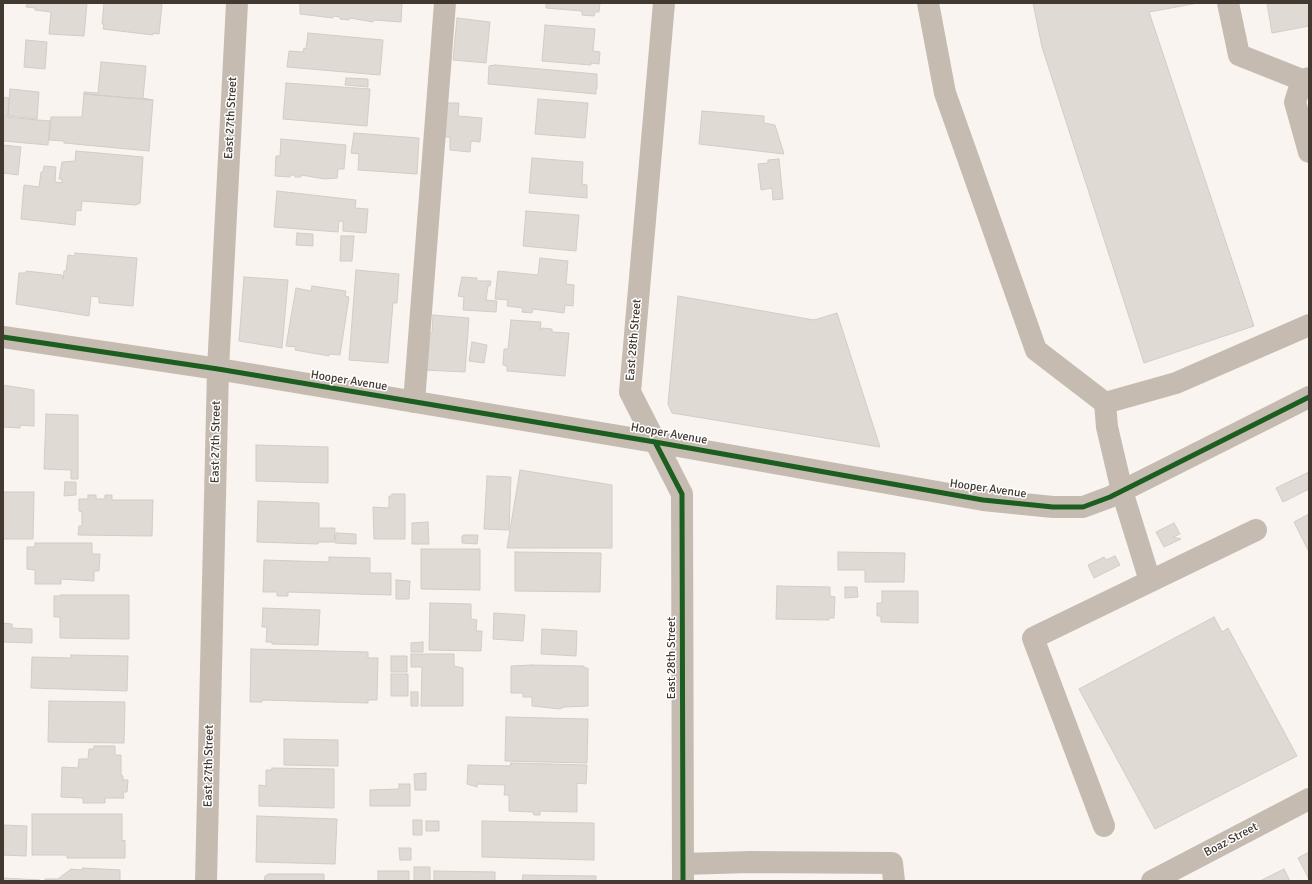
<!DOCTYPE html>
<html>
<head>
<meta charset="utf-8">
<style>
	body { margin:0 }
	#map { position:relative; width:1312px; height:884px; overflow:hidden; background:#f9f4f0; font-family:Signika,sans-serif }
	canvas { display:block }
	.frame { position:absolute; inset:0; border:4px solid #423931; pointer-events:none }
</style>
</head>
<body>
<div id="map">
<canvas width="1312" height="884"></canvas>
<div class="frame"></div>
</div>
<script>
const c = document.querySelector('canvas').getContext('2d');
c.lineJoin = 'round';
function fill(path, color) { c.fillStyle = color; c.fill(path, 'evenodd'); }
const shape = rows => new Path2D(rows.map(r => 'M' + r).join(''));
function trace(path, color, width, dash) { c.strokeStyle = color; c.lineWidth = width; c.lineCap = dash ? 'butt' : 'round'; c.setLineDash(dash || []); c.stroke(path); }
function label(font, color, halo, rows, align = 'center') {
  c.font = font + ' Signika,sans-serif'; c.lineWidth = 3; c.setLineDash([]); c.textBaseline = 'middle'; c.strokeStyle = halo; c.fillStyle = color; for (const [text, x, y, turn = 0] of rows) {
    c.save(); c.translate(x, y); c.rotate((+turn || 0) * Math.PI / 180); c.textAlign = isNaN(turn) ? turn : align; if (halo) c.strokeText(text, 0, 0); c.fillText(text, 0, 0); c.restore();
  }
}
const building = shape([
	[27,3,87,3,84,36,49,34,51,12,35,10,35,8,26,7,27,3],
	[104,3,156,3,162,5,159,34,153,33,153,35,103,29,104,24,102,24,104,3],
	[300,3,402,3,401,22,374,20,373,22,350,18,349,20,340,19,340,17,333,16,333,18,300,14,300,3],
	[546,3,600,3,599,12,595,12,594,16,582,15,582,11,546,8,546,3],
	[1033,3,1198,3,1149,12,1254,326,1144,363,1042,47,1033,3],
	[1267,3,1309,3,1309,26,1272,33,1267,3],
	[457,18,490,22,486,63,453,60,457,18],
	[545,25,595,29,593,51,600,52,599,64,591,63,591,65,542,61,545,25],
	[308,33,383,40,380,75,287,67,289,51,303,52,304,48,306,49,308,33],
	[26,40,47,42,45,69,24,67,26,40],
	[101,62,146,66,143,98,153,100,84,94,84,92,98,93,101,62],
	[495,65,597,74,597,89,596,89,596,94,488,84,489,66,495,65],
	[346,78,368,79,368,87,345,85,346,78],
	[286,83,370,89,367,126,283,119,286,83],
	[10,89,39,92,37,119,8,116,10,89],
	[84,94,153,100,149,151,64,143,64,141,49,140,51,117,82,117,84,94],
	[3,97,9,98,8,116,3,116,3,97],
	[538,99,588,103,585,138,535,134,538,99],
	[447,103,459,103,458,116,482,118,480,142,471,141,470,152,450,150,450,137,444,137,447,103],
	[702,111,764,116,764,123,775,125,784,154,699,144,702,111],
	[3,117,50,121,48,145,3,141,3,117],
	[354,133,419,138,417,174,358,170,359,154,351,153,354,133],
	[281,139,346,145,344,169,338,169,337,178,325,179,301,175,301,177,295,177,295,175,290,175,290,177,275,176,276,156,280,156,281,139],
	[3,145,21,147,18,175,3,173,3,145],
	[76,151,143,157,140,203,136,205,82,201,81,211,76,210,75,225,21,219,24,185,39,187,41,172,43,172,44,166,56,167,55,182,62,183,62,179,59,179,62,162,75,161,76,151],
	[532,158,583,162,582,184,587,185,587,198,529,193,532,158],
	[779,159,783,199,773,200,772,188,761,190,758,164,768,163,768,160,779,159],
	[277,191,356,200,355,208,368,209,366,233,343,231,343,221,339,221,338,232,274,227,277,191],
	[526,211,579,215,576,251,523,246,526,211],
	[297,233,313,234,313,246,296,245,297,233],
	[341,236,354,236,352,261,340,261,341,236],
	[75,253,137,258,133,306,99,303,99,297,91,296,89,316,16,304,19,273,26,273,26,271,62,275,63,279,64,271,66,271,68,255,75,256,75,253],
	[540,258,568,261,566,284,574,285,573,306,565,305,564,313,533,309,532,313,522,312,523,308,507,306,508,300,495,299,498,271,538,275,540,258],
	[356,270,399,274,397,303,393,303,388,363,349,360,356,270],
	[244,277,288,280,282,348,239,341,244,277],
	[462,277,477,278,477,281,491,281,490,286,488,286,486,300,497,301,496,312,463,310,464,297,458,296,462,277],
	[312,286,346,291,345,296,349,297,340,355,329,354,329,356,295,350,296,347,286,346,296,288,311,291,312,286],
	[678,296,814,320,837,313,880,447,672,413,668,404,678,296],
	[433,315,469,318,465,372,424,370,427,333,432,333,433,315],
	[511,320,541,322,540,331,542,328,552,329,552,332,569,333,565,376,507,371,507,366,503,365,504,349,508,349,511,320],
	[472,342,487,345,484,363,469,361,472,342],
	[3,385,34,390,34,426,20,425,20,428,3,427,3,385],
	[46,414,78,415,78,479,71,479,71,470,44,469,46,414],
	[256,445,328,447,328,483,256,481,256,445],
	[520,470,612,485,612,548,507,548,520,470],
	[1309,472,1309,489,1283,502,1276,488,1309,472],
	[487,476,511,477,509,530,484,529,487,476],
	[65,482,76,482,76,495,64,496,65,482],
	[3,492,34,492,33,539,3,539,3,492],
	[392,494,405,494,405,539,374,539,373,507,389,508,389,496,392,496,392,494],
	[88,495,96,495,96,499,105,499,105,495,112,495,112,500,153,500,152,536,78,535,79,526,82,526,82,512,79,511,79,499,88,499,88,495],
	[258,501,319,503,319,528,335,528,334,542,318,542,318,544,257,542,258,501],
	[1309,514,1309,552,1294,522,1309,514],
	[428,522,429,544,412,544,412,523,428,522],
	[1174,523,1180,534,1173,537,1181,539,1164,547,1156,532,1174,523],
	[336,533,356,534,356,544,335,543,336,533],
	[464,535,478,535,477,544,462,543,462,536,464,535],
	[35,543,92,543,92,554,100,554,99,571,94,571,94,581,61,579,61,584,35,584,35,570,27,569,27,547,35,547,35,543],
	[421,549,480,549,480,590,421,589,421,549],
	[515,552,601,553,600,592,515,591,515,552],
	[838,552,905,553,904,582,865,582,865,570,838,570,838,552],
	[1115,556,1120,565,1094,578,1088,565,1104,557,1106,560,1115,556],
	[329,557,370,558,370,573,391,573,391,595,288,592,288,596,277,596,277,592,263,592,264,560,329,562,329,557],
	[396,580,410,581,409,599,396,599,396,580],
	[777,586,830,587,830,596,835,597,834,618,829,618,829,620,776,619,777,586],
	[845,587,857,587,858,597,845,598,845,587],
	[882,591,918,591,918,623,881,622,881,616,877,616,877,603,882,603,882,591],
	[61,595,129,595,129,639,60,638,60,617,54,617,54,596,61,596,61,595],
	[430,603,471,604,471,619,477,620,476,631,482,631,481,651,429,650,430,603],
	[263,608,320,610,318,645,272,644,272,642,266,642,267,627,262,627,263,608],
	[494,613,525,615,523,641,493,639,494,613],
	[1214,617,1222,632,1228,628,1297,756,1155,829,1079,689,1214,617],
	[3,623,12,624,12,628,32,629,32,643,3,642,3,623],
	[542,629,577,631,576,656,541,654,542,629],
	[423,642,423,652,411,652,411,643,423,642],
	[251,649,368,652,368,658,378,658,377,700,368,700,368,703,262,700,262,702,250,702,251,649],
	[411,654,454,654,454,666,463,668,463,706,421,706,422,667,411,667,411,654],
	[71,655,128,656,127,691,31,688,32,657,71,658,71,655],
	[391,656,407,656,407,672,391,672,391,656],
	[532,665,584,666,584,668,588,668,588,706,564,707,560,709,532,706,532,697,523,697,523,693,511,693,511,666,532,665],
	[391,674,408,674,408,696,391,696,391,674],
	[411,692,418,692,418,706,411,706,411,692],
	[49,701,125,702,124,743,48,742,49,701],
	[506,717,588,719,587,763,505,761,506,717],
	[284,739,338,740,338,766,284,765,284,739],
	[94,746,115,746,115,755,121,755,121,775,123,776,123,780,128,780,127,792,123,792,124,798,105,798,105,803,83,803,83,798,61,797,62,767,78,768,79,759,88,759,89,749,94,749,94,746],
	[511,763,587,765,586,784,577,783,577,812,540,811,540,815,534,815,533,812,509,811,509,795,504,795,505,785,477,784,477,787,467,784,468,765,510,766,511,763],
	[272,768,334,769,334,808,259,806,259,785,266,786,266,770,272,770,272,768],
	[426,773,426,790,415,790,414,774,426,773],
	[399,784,410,784,410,806,370,806,370,790,399,789,399,784],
	[32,814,122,814,122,841,125,840,125,858,67,858,67,855,32,855,32,814],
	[257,816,337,819,335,864,256,862,257,816],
	[413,820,422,820,422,835,413,835,413,820],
	[426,821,439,821,439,831,426,831,426,821],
	[482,821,594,823,594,860,482,857,482,821],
	[3,825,27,826,26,856,3,855,3,825],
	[399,848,411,848,411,860,400,860,399,848],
	[1309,852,1309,879,1298,858,1309,852],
	[414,867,430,867,430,881,414,881,414,867],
	[83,868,120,870,120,881,45,881,45,879,58,879,71,869,81,870,83,868],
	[1284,869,1290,881,1260,881,1284,869],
	[378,871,409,871,409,881,378,881,378,871],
	[434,871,495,872,495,881,434,881,434,871],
	[269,874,324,874,324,881,264,881,265,876,269,874],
	[523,875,596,876,596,881,522,881,523,875],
	[3,878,40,880,40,881,3,881,3,878]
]);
const minor = shape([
	[664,3,630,392,682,494,683,881],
	[928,3,945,93,1036,350,1105,403],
	[1228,3,1239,55,1302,80],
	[1309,78,1302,80,1295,102,1309,152],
	[3,337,218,369,655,442,983,500,1053,507,1083,507,1110,497,1309,397],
	[414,402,445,3],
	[1150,581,1122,491,1107,427,1105,403,1176,383,1309,325],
	[1104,826,1033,638,1256,530],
	[683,864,750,862,892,863,894,881],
	[206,881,218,369,237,3],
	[1152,881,1309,799]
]);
const cycleway = shape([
	[3,337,218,369,655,442,983,500,1053,507,1083,507,1110,497,1309,397],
	[655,442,682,494,683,881]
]);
const streetNames = [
	["East 27th Street",231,118,-87],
	["East 28th Street",634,340,-85],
	["Hooper Avenue",349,381,9],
	["Hooper Avenue",669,434,10],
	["East 27th Street",216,442,-89],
	["Hooper Avenue",988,489,8],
	["East 28th Street",672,658,-90],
	["East 27th Street",209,766,-89],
	["Boaz Street",1231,840,-28]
];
fill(building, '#e0dad4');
trace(building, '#d2ccc7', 1);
trace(minor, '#c6bbb1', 22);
trace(cycleway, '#1b5e20', 5);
label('12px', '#423931', '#fff', streetNames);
</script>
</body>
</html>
